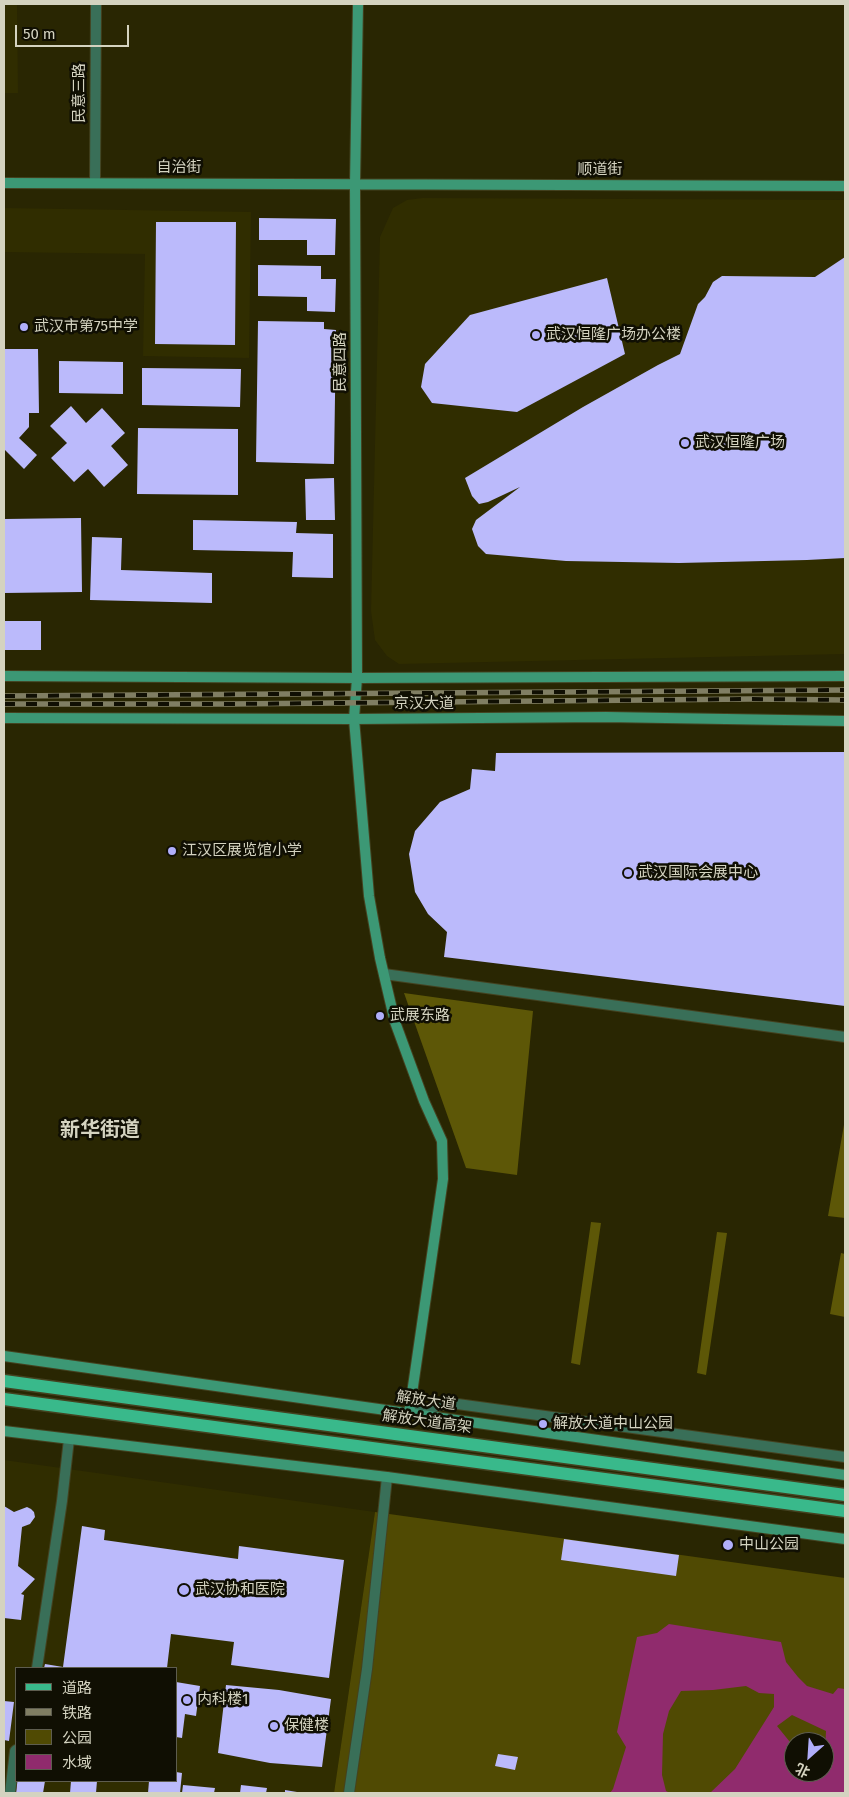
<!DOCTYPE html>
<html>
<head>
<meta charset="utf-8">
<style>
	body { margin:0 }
	#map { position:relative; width:849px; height:1797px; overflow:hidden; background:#292602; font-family:"Fira Sans","Noto Sans SC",sans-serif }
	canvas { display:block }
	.frame { position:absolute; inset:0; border:5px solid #d4d3c0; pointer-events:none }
	.legend { position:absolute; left:15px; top:1667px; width:162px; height:115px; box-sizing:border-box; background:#100f03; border:1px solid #5e5d4f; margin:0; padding:6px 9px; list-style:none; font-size:15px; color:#d4d3c0 }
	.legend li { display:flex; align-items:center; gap:10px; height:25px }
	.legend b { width:25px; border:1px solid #5e5d4f }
	.north { position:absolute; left:784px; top:1732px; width:50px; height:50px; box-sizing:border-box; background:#100f03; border:1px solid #5e5d4f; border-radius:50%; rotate:206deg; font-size:14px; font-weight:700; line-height:20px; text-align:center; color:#d4d3c0 }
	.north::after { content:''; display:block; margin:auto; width:18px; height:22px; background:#b0aefa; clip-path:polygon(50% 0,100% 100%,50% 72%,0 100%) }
	.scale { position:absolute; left:15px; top:25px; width:114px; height:22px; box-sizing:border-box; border:2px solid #d4d3c0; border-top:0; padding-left:6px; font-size:15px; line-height:18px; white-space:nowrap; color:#d4d3c0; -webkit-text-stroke:4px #100f03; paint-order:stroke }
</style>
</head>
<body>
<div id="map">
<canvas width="849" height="1797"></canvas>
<div class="frame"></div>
<ul class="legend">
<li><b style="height:6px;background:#39b98b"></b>道路</li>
<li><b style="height:6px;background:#807e63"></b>铁路</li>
<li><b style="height:14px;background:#504a03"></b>公园</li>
<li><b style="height:14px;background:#902b6d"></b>水域</li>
</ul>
<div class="north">北</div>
<div class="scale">50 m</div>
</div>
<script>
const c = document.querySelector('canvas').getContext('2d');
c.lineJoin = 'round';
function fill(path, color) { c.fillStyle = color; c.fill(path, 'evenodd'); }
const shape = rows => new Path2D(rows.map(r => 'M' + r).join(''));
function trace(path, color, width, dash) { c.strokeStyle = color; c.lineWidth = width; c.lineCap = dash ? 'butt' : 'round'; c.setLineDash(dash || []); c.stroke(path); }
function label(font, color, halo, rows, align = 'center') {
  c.font = font + ' "Fira Sans","Noto Sans SC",sans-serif'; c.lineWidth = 5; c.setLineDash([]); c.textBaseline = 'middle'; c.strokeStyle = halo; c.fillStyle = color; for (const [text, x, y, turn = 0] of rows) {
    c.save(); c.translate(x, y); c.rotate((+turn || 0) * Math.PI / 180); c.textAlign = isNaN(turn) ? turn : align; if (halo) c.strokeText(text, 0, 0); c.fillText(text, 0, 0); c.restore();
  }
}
const built = shape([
	[4,4,17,4,18,93,4,93],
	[423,198,845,200,845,654,399,664,387,656,375,640,371,611,380,237,393,208,407,200],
	[4,208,251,212,249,358,143,356,145,254,4,252],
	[4,1460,375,1512,334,1793,4,1793],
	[16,1668,176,1668,176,1781,16,1781]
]);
const green = shape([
	[375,1512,845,1578,845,1793,334,1793],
	[794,1742,824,1742,824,1772,794,1772]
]);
const forest = shape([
	[404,993,533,1011,517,1175,466,1168],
	[845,1119,845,1218,828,1216],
	[591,1222,601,1223,580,1365,571,1363],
	[717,1232,727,1233,706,1375,697,1373],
	[841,1253,845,1254,845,1317,830,1314]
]);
const water = shape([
	[669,1624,781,1642,786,1662,798,1677,807,1686,833,1694,838,1688,845,1689,845,1793,710,1793,735,1769,774,1707,774,1694,759,1693,746,1686,713,1690,681,1691,669,1711,663,1734,662,1775,666,1791,670,1793,610,1793,613,1789,626,1747,617,1732,637,1637,657,1633],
	[792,1715,826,1731,824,1772,794,1772,794,1747,777,1726]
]);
const building = shape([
	[259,218,336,219,335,255,307,255,307,240,259,240],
	[156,222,236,222,235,345,155,344],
	[845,257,845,558,807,560,679,563,566,561,486,554,478,546,472,529,476,520,520,487,488,502,479,504,472,496,465,478,583,407,658,365,680,354,698,304,705,297,713,282,722,276,815,277],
	[258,265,321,266,321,279,336,279,335,312,307,311,307,297,258,296],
	[607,278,625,354,517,412,432,403,421,387,425,364,470,315],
	[258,321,324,322,324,329,336,330,334,464,256,462],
	[4,349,38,349,39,413,29,413,29,427,19,438,37,455,24,469,4,449],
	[59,361,123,362,123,394,59,393],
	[142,368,241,369,240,407,142,405],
	[71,406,86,423,102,408,125,433,111,446,128,465,104,487,88,469,74,482,51,458,67,443,50,426],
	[138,428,238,429,238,495,137,494],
	[334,478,335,520,306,520,305,479],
	[81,518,82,592,4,593,4,519],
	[193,520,297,522,296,533,333,534,333,578,292,577,293,552,193,550],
	[92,537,122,538,121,570,212,573,212,603,90,600],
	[4,621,41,621,41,650,4,650],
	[845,752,845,1006,444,957,447,932,428,914,415,892,409,854,415,831,440,802,470,789,472,769,495,771,496,753],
	[4,1506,14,1512,27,1507,31,1509,34,1512,35,1517,30,1524,22,1527,18,1566,35,1579,21,1594,24,1595,21,1620,4,1618],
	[82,1526,105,1530,104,1540,238,1559,239,1546,344,1560,329,1678,231,1665,234,1642,171,1634,167,1668,44,1668,45,1664,63,1667],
	[564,1539,679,1555,676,1576,561,1560],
	[176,1682,200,1686,196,1716,185,1714,182,1738,176,1737],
	[226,1685,279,1690,331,1699,322,1767,270,1763,218,1753],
	[4,1701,14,1702,9,1741,4,1740],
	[498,1754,518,1757,515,1770,495,1766],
	[176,1772,182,1773,180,1793,148,1793,149,1781,176,1781],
	[17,1781,45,1781,43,1793,16,1793],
	[71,1781,97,1781,96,1793,70,1793],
	[183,1785,215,1788,214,1793,182,1793],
	[241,1785,267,1788,266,1793,240,1793],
	[285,1790,297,1792,297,1793,285,1793]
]);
const street = shape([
	[95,183,96,4],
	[384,974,845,1037],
	[411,1413,450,1403,845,1457],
	[37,1668,62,1501,69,1439],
	[10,1793,15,1751,16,1750],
	[349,1793,367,1669,387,1477]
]);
const secondary = shape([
	[358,4,355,184,357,678,354,719,369,896,380,958,395,1022,424,1101,442,1141,443,1179,409,1414],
	[4,183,845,186],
	[4,676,357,678,845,676],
	[4,718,354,719,606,717,845,721],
	[4,1356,845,1475],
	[4,1431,387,1477,845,1539]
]);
const primary = shape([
	[4,1381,845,1495],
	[4,1399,845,1511]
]);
const rail = shape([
	[4,696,845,690],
	[4,704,229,704,751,699,845,700]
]);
const markers = [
	[24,327,5,"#b0aefa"],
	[536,335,5,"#b0aefa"],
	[685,443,5,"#b0aefa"],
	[172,851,5,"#b0aefa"],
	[628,873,5,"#b0aefa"],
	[380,1016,5,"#b0aefa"],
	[543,1424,5,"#b0aefa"],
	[728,1545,6,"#b0aefa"],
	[184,1590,6,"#b0aefa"],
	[187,1700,5,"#b0aefa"],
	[274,1726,5,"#b0aefa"]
];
const streetNames = [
	["民意三路",80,93,-90],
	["自治街",179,168],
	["顺道街",600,170],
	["民意四路",341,362,-90],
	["京汉大道",424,704],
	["解放大道",426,1401,8],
	["解放大道高架",427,1422,8]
];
const poiNames = [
	["武汉市第75中学",34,327],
	["武汉恒隆广场办公楼",546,335],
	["武汉恒隆广场",695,443],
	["江汉区展览馆小学",182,851],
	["武汉国际会展中心",638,873],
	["武展东路",390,1016],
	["解放大道中山公园",553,1424],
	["中山公园",739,1545],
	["武汉协和医院",195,1590],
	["内科楼1",197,1700],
	["保健楼",284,1726]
];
const districtNames = [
	["新华街道",100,1130]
];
fill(built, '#302d00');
fill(green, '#504a03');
fill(forest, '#5d5707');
fill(water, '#902b6d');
fill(building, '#bbbafb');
trace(street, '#444220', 12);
trace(secondary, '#444220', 12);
trace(primary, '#444220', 15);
trace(street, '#396f58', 10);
trace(secondary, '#3c9875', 10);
trace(primary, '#39b98b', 12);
trace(rail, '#807e63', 5.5);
trace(rail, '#100f03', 4, [11]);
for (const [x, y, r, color] of markers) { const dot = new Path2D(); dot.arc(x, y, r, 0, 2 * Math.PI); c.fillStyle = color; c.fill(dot); trace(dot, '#100f03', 2); }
label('15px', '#d4d3c0', '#100f03', streetNames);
label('15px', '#d4d3c0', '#100f03', poiNames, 'left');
label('bold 20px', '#d4d3c0', '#100f03', districtNames);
</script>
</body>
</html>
